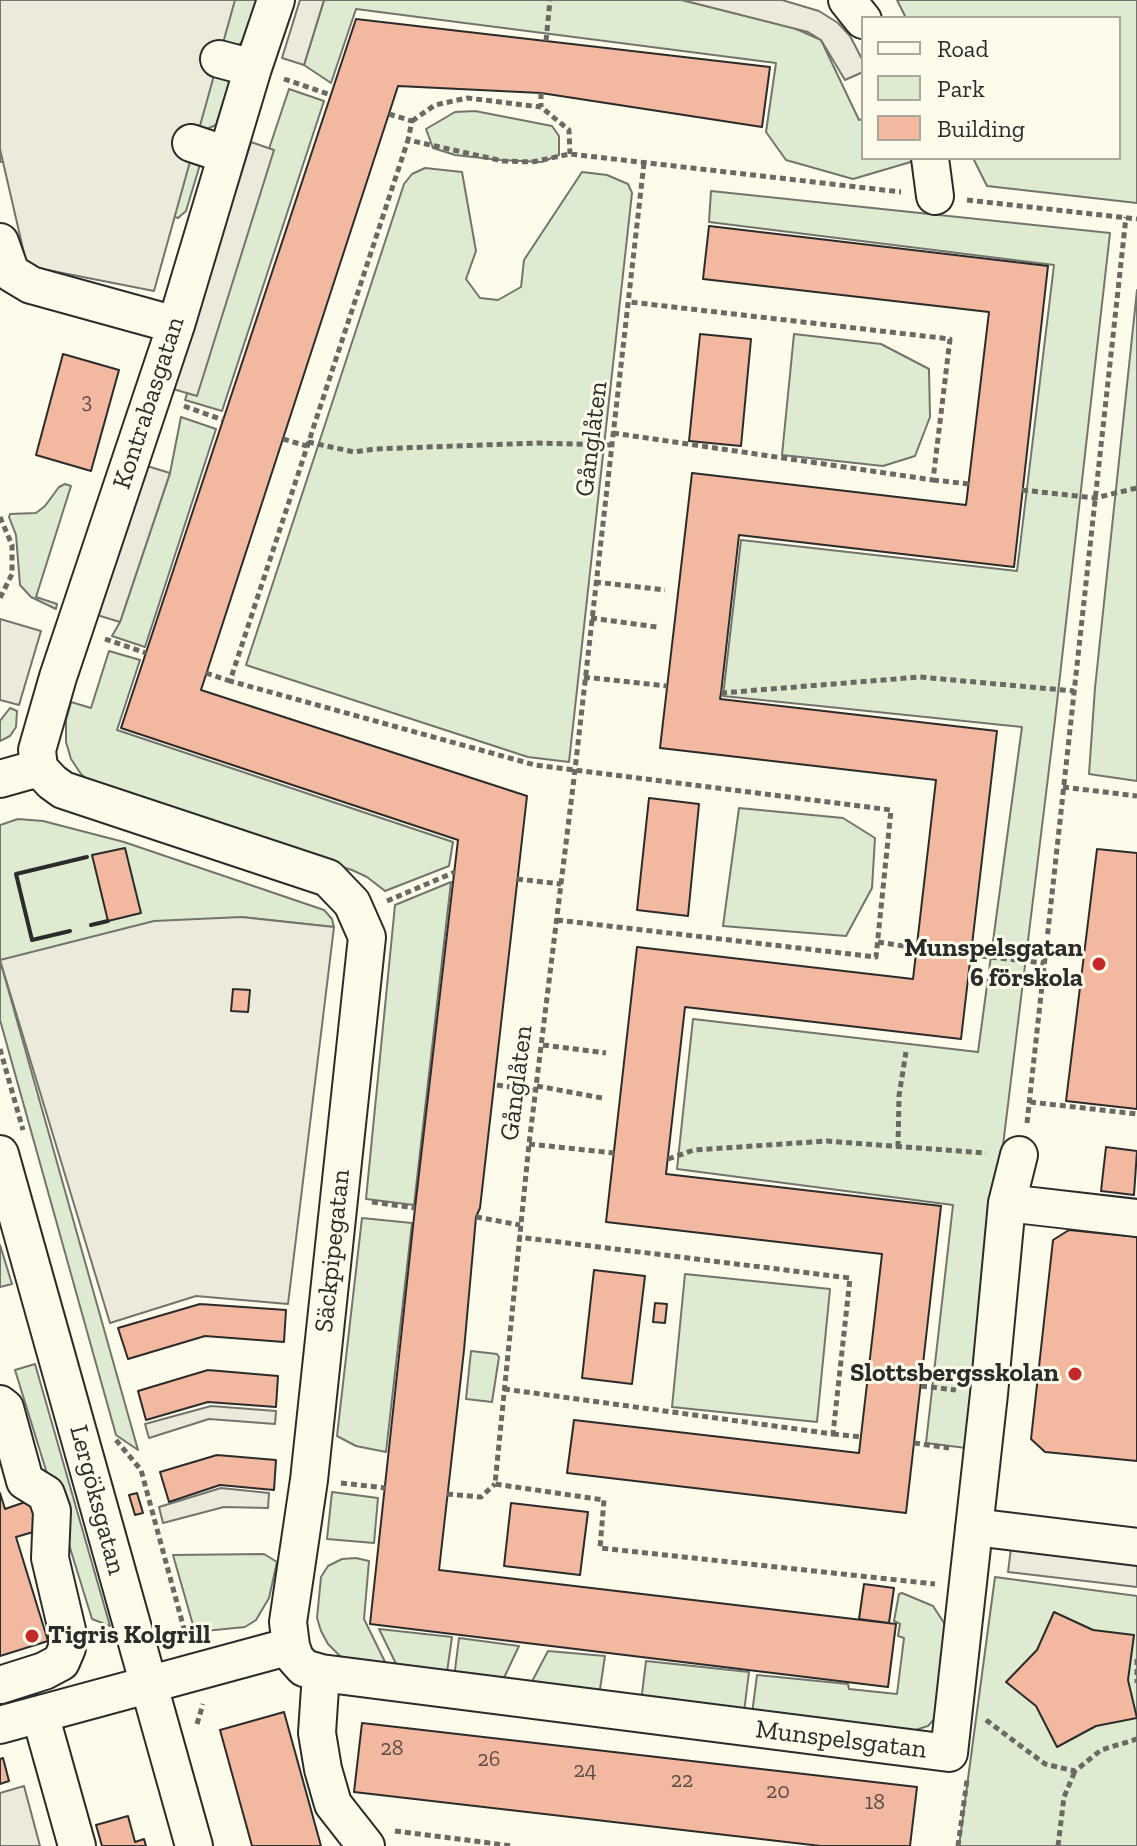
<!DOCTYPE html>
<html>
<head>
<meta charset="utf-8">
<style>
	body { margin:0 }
	#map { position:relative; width:1137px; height:1846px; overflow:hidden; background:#fdfbea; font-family:"Zilla Slab",serif }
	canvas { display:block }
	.legend { position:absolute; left:861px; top:16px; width:260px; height:144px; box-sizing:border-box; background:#fdfbea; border:2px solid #a9a89e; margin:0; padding:10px 14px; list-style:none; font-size:24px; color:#2b2b2b }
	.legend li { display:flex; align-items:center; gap:16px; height:40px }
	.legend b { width:40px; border:2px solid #a9a89e }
</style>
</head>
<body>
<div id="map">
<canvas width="1137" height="1846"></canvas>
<ul class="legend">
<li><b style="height:10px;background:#fdfbea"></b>Road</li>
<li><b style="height:22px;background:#deebd1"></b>Park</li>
<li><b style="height:22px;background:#f2b8a0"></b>Building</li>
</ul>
</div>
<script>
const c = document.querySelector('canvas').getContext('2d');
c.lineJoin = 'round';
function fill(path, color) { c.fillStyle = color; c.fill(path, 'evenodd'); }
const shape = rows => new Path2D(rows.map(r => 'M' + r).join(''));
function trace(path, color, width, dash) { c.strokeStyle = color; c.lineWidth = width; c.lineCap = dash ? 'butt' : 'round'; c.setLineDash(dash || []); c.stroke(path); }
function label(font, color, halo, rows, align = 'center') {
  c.font = font + ' "Zilla Slab",serif'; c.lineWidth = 6; c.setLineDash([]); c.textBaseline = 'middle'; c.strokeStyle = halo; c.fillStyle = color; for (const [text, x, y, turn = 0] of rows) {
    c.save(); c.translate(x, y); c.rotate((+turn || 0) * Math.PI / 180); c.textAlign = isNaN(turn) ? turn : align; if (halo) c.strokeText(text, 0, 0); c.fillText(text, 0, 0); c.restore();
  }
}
const green = shape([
	[213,0,257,0,243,40,239,45,225,46,213,0],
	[324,0,682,0,794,28,821,40,859,120,863,119,863,158,913,158,914,161,853,179,786,160,766,132,776,63,356,9,331,83,304,65,324,0],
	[897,0,1137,0,1137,203,987,186,973,158,1119,158,1119,18,906,18,897,0],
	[0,47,210,71,230,80,216,125,202,131,0,47],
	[289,89,324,101,222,411,185,400,289,89],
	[475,111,552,126,559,136,559,155,542,162,500,160,455,155,433,148,426,129,455,112,475,111],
	[0,143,182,158,199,164,199,168,186,211,178,218,8,161,0,162,0,143],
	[425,168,462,172,476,251,466,279,480,298,498,300,521,287,524,260,582,172,607,175,628,184,632,193,569,762,528,757,246,665,404,184,412,174,425,168],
	[711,191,1110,233,1055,720,966,1448,926,1443,953,1205,677,1169,693,1019,978,1052,1022,727,723,696,741,540,1017,571,1054,265,709,222,711,191],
	[1137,290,1137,781,1089,774,1095,688,1137,290],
	[794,334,881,344,929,369,930,417,915,456,883,466,782,455,794,334],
	[181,417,216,429,145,647,112,636,120,622,170,473,181,417],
	[65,484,71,486,36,597,57,604,56,609,31,597,20,585,16,535,9,517,10,514,36,513,45,506,59,487,65,484],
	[109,651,140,660,117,730,453,842,449,866,385,891,367,877,352,870,129,799,92,784,81,774,71,759,66,742,66,720,71,702,91,708,109,651],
	[10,708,17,711,16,727,10,736,0,741,0,721,10,708],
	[739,808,843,818,875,838,872,888,846,936,723,926,739,808],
	[18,819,43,821,124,842,324,910,332,919,334,927,241,917,0,960,138,1450,116,1435,0,1020,0,825,18,819],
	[451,882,414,1205,366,1199,395,905,451,882],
	[362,1218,412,1223,386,1452,356,1446,337,1436,362,1218],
	[0,1245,12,1284,0,1287,0,1245],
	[685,1274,830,1289,817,1422,672,1407,685,1274],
	[471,1351,497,1354,499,1357,492,1402,466,1399,471,1351],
	[35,1364,110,1626,92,1619,15,1370,35,1364],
	[332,1492,378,1498,374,1543,327,1539,332,1492],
	[264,1554,277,1562,269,1598,256,1620,245,1627,195,1632,173,1555,264,1554],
	[356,1558,369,1561,364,1619,387,1666,351,1667,328,1644,321,1631,317,1618,321,1577,328,1566,342,1559,356,1558],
	[995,1577,1137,1596,1137,1846,959,1846,995,1577],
	[902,1593,933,1606,948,1629,937,1716,928,1726,912,1731,752,1714,757,1675,848,1684,849,1689,897,1694,904,1638,898,1636,900,1624,894,1621,899,1594,902,1593],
	[379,1629,452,1637,446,1679,402,1676,379,1629],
	[459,1638,519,1646,502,1682,454,1678,459,1638],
	[548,1651,605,1656,599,1696,528,1689,548,1651],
	[646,1661,749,1672,744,1712,641,1702,646,1661]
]);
const parking = shape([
	[0,0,235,0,154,291,27,266,0,149,0,0],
	[300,0,324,0,304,65,282,58,300,0],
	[682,0,782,0,819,11,838,23,850,36,863,61,863,72,845,80,821,40,808,32,682,0],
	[251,142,274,150,197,396,173,389,251,142],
	[147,466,170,473,120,622,97,615,147,466],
	[0,619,41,631,19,705,0,700,0,619],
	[241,917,334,927,288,1304,196,1296,110,1323,0,960,154,921,241,917],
	[211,1406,276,1411,275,1424,209,1419,149,1438,145,1424,211,1406],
	[221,1488,269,1493,268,1508,224,1507,163,1523,159,1507,221,1488],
	[1011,1548,1137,1562,1137,1587,1008,1572,1011,1548],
	[24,1786,40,1846,0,1846,0,1793,24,1786]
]);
const building = shape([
	[356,19,770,67,762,127,541,93,398,86,201,690,527,796,480,1208,476,1217,464,1350,439,1570,896,1624,888,1687,370,1624,415,1208,458,840,121,728,356,19],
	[709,226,1048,266,1014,567,739,535,721,693,720,699,997,731,961,1039,685,1007,666,1174,941,1206,906,1513,567,1473,574,1420,859,1453,882,1254,606,1222,637,947,913,979,936,780,660,748,692,473,966,505,989,312,703,279,709,226],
	[700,334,751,339,741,446,689,441,700,334],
	[63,354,119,370,91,471,36,455,63,354],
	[649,798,699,804,688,916,637,910,649,798],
	[125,848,141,913,108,921,92,855,125,848],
	[1097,849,1137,853,1137,1109,1066,1101,1097,849],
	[233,989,250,990,248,1012,231,1011,233,989],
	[1106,1147,1137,1151,1134,1195,1101,1191,1106,1147],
	[1069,1230,1137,1237,1137,1461,1045,1452,1031,1439,1053,1240,1069,1230],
	[594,1270,645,1276,632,1384,582,1378,594,1270],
	[655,1303,667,1304,665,1323,653,1322,655,1303],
	[200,1304,286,1310,284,1342,205,1336,128,1359,118,1328,200,1304],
	[208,1370,278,1376,276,1407,208,1402,146,1420,138,1391,208,1370],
	[217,1455,276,1460,274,1490,220,1485,169,1502,160,1472,217,1455],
	[0,1493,5,1509,31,1500,40,1530,16,1537,48,1641,0,1656,0,1493],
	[137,1493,143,1513,135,1515,129,1495,137,1493],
	[511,1503,588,1512,580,1575,504,1566,511,1503],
	[864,1584,894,1588,889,1623,859,1619,864,1584],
	[1054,1612,1093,1630,1134,1635,1128,1680,1137,1718,1096,1726,1057,1747,1036,1706,1006,1682,1037,1650,1054,1612],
	[284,1712,321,1846,252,1846,220,1730,284,1712],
	[362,1723,917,1787,910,1846,821,1846,354,1792,362,1723],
	[3,1758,9,1781,0,1784,0,1759,3,1758],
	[128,1816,135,1842,144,1839,146,1846,102,1846,96,1825,128,1816]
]);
const path = shape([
	[546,41,550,0],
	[284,79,331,95],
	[541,93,541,107],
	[389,114,412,121,408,140],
	[412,121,435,105,467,98,541,107,569,130,570,154],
	[644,163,575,770,529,1144,495,1484,604,1500,600,1548,935,1584],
	[967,200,1137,219],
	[184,406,223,420],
	[613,433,933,480,950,339,630,302],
	[283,439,307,446],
	[308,442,354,452,375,449,537,443,611,445],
	[933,480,969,484],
	[1022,490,1095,498,1137,488],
	[0,517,12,545,12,574,0,598],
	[595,582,665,590],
	[591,618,657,627],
	[105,639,146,653],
	[206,673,230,681],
	[584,677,667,686],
	[721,693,920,677,1074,691],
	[1063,787,1137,796],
	[517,879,561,884],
	[387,901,455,872],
	[557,920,876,957,891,810,535,765,230,681,408,140,503,161,532,162,570,154,901,192],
	[878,942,916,948],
	[971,955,1044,963],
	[543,1045,606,1053],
	[0,1049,23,1130],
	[497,1085,536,1091],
	[537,1086,602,1098],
	[1030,1102,1137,1114],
	[1027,1123,1126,217],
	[529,1144,614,1153],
	[898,1147,899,1096,906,1052],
	[668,1159,694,1150,827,1141,986,1153],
	[372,1202,415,1208],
	[476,1217,520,1225],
	[921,1386,956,1390],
	[504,1389,833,1434,850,1278,518,1237],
	[833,1434,861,1437],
	[116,1440,141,1470,187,1640],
	[914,1443,949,1448],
	[341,1483,386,1488],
	[447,1494,481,1497,495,1484],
	[1137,1659,1137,1683],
	[986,1720,1045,1764,1075,1771,1101,1750,1137,1739],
	[197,1724,203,1704],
	[395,1831,513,1846],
	[958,1846,967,1780],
	[1058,1846,1064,1797,1075,1771]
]);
const minor = shape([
	[847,0,863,20],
	[219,59,253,68],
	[191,143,227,155],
	[930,158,935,196],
	[0,242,11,273,31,285,176,325],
	[39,768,52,782,63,790,328,878,352,903,367,937,309,1480,288,1622,291,1646,295,1658,304,1668,321,1673,949,1753,989,1394,1007,1203,1019,1155],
	[39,768,37,750,58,677,176,325,253,68,276,0],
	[0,779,39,768],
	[0,1154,194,1846],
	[1007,1203,1137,1218],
	[0,1404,5,1408,25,1481,46,1494,52,1511,50,1558,67,1630,67,1648,61,1662,44,1671,0,1685],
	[974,1527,1137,1547],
	[321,1673,317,1733,323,1769,333,1804,366,1846],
	[40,1714,77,1846],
	[0,1725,291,1646]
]);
const wall = shape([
	[91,925,108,921],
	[70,931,32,940,16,874,87,857]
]);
const markers = [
	[1099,964,8,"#c62828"],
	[1075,1374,8,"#c62828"],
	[32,1636,8,"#c62828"]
];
const numberNames = [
	["3",87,402],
	["28",392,1749],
	["26",489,1760],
	["24",585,1771],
	["22",682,1781],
	["20",778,1792],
	["18",875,1803]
];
const streetNames = [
	["Kontrabasgatan",149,403,-72],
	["Gånglåten",592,439,-83],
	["Gånglåten",517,1083,-83],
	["Säckpipegatan",333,1251,-84],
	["Lergöksgatan",97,1500,75],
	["Munspelsgatan",841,1740,7]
];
const poiNames = [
	["Munspelsgatan",1083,949],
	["6 förskola",1083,979],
	["Slottsbergsskolan",1059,1374],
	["Tigris Kolgrill",48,1636,"left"]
];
fill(green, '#deebd1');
trace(green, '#74746e', 2);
fill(parking, '#eceadb');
trace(parking, '#74746e', 2);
fill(building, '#f2b8a0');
trace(building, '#2b2b2b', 2);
trace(minor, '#2b2b2b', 40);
trace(path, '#6a6964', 5, [6, 4]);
trace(minor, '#fdfbea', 36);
trace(wall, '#2b2b2b', 4);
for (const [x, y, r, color] of markers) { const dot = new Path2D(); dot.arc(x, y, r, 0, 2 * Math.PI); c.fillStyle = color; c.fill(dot); trace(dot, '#fdfbea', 3); }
label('22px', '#5d4e48', null, numberNames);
label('26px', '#2b2b2b', '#fdfbea', streetNames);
label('bold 26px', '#2b2b2b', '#fdfbea', poiNames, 'right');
</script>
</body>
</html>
